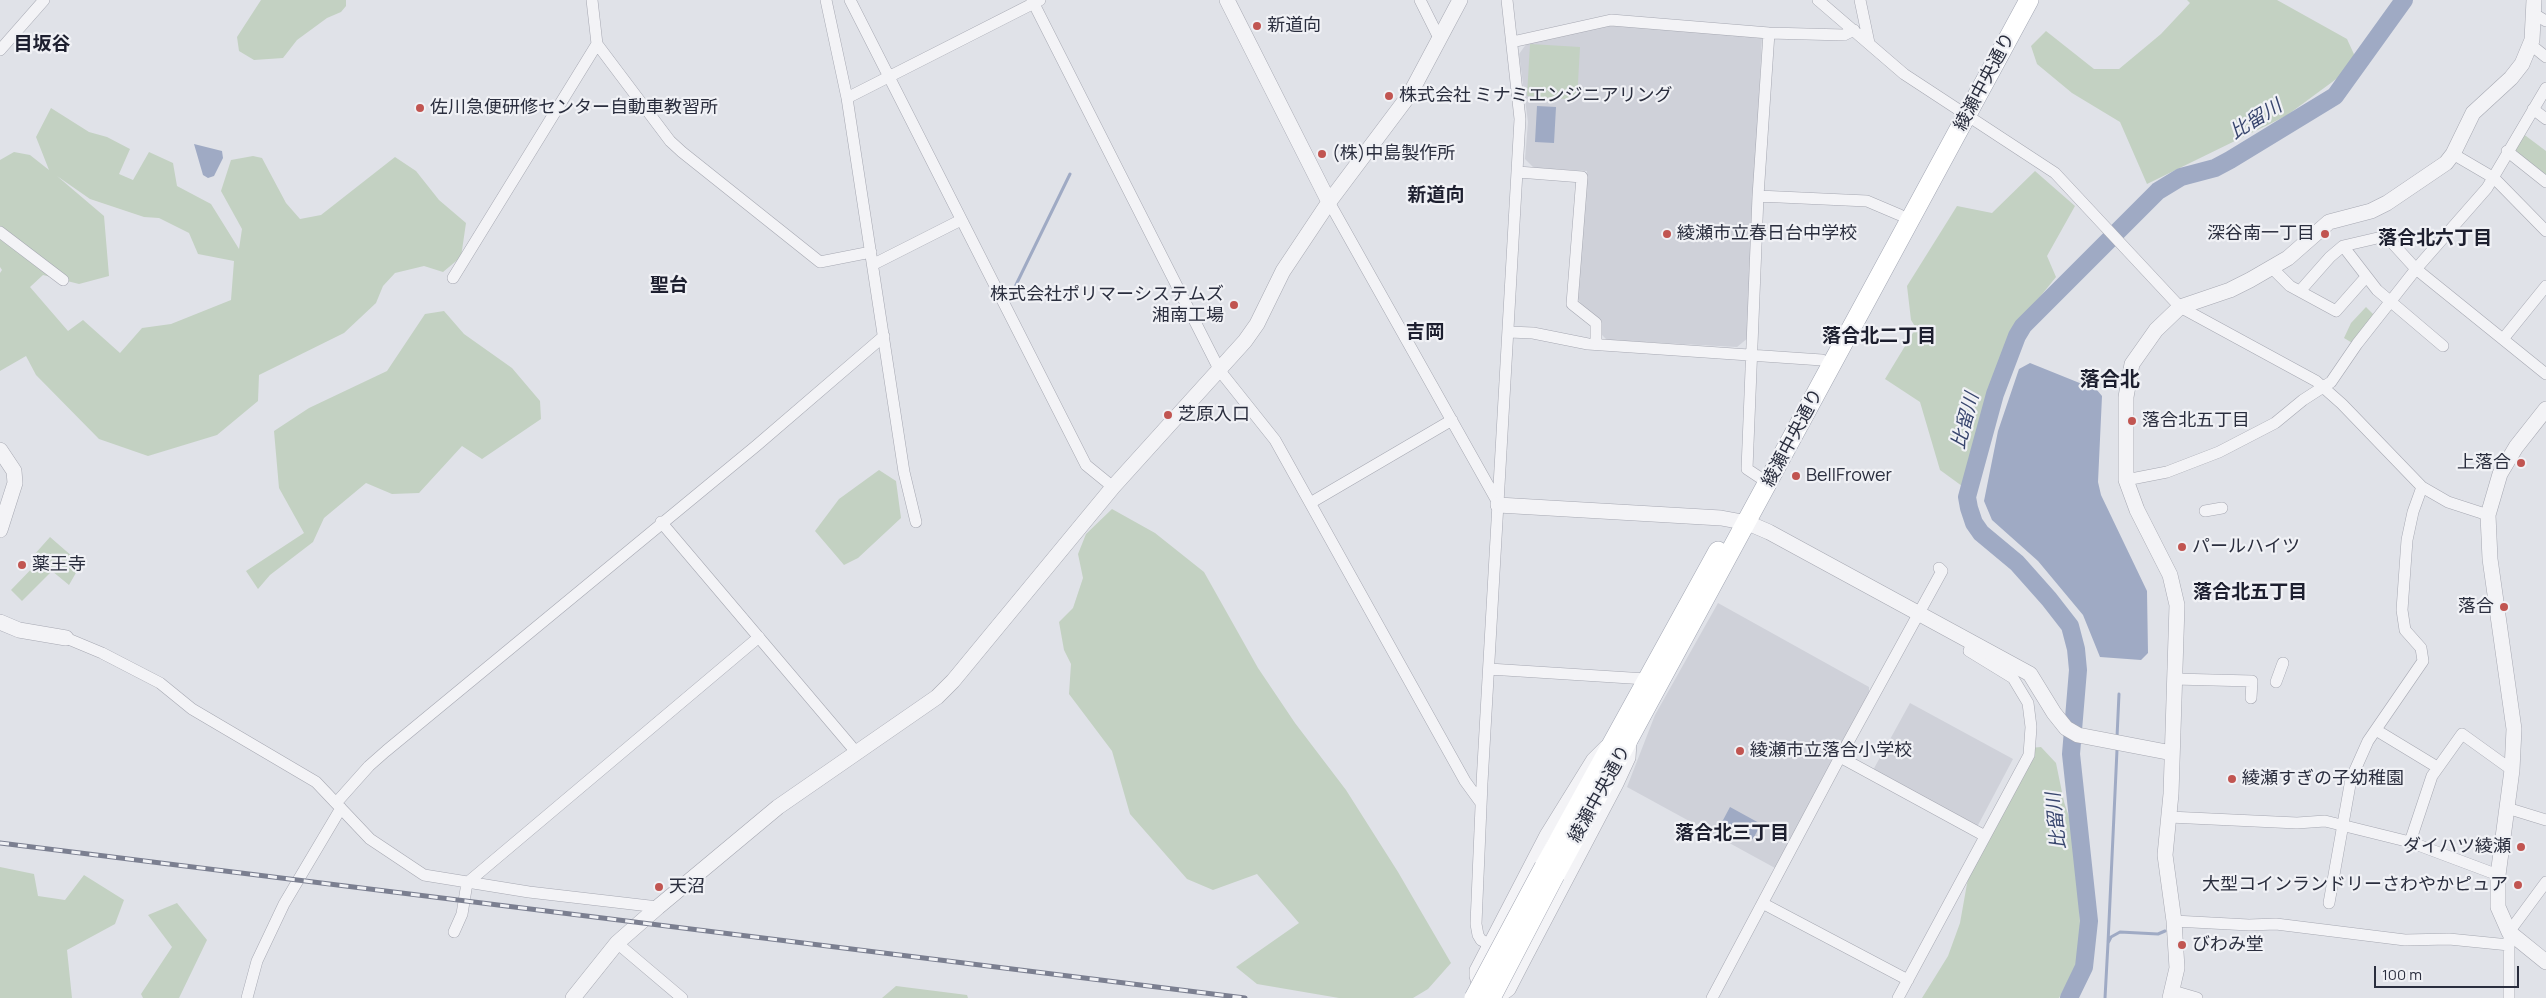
<!DOCTYPE html>
<html>
<head>
<meta charset="utf-8">
<style>
	body { margin:0 }
	#map { position:relative; width:2546px; height:998px; overflow:hidden; background:#e0e2e8; font-family:Manrope,sans-serif }
	canvas { display:block }
	.scale { position:absolute; left:2374px; top:966px; width:145px; height:22px; box-sizing:border-box; border:2px solid #2a2e3e; border-top:0; padding-left:6px; font-size:15px; line-height:18px; white-space:nowrap; color:#2a2e3e; -webkit-text-stroke:4px #f0f1f5; paint-order:stroke }
</style>
</head>
<body>
<div id="map">
<canvas width="2546" height="998"></canvas>
<div class="scale">100 m</div>
</div>
<script>
const c = document.querySelector('canvas').getContext('2d');
c.lineJoin = 'round';
function fill(path, color) { c.fillStyle = color; c.fill(path, 'evenodd'); }
const shape = rows => new Path2D(rows.map(r => 'M' + r).join(''));
function trace(path, color, width, dash) { c.strokeStyle = color; c.lineWidth = width; c.lineCap = dash ? 'butt' : 'round'; c.setLineDash(dash || []); c.stroke(path); }
function label(font, color, halo, rows, align = 'center') {
  c.font = font + ' Manrope,"Noto Sans JP",sans-serif'; c.lineWidth = 4.5; c.setLineDash([]); c.textBaseline = 'middle'; c.strokeStyle = halo; c.fillStyle = color; for (const [text, x, y, turn = 0] of rows) {
    c.save(); c.translate(x, y); c.rotate((+turn || 0) * Math.PI / 180); c.textAlign = isNaN(turn) ? turn : align; if (halo) c.strokeText(text, 0, 0); c.fillText(text, 0, 0); c.restore();
  }
}
const built = shape([
	[1612,25,1762,37,1748,338,1737,347,1607,340,1599,332,1576,296,1587,171,1534,168,1525,159,1528,122,1519,54,1527,43],
	[1718,603,1869,687,1869,694,1775,868,1627,787,1655,715],
	[1910,703,2013,759,1976,829,1872,772]
]);
const green = shape([
	[261,0,346,0,346,6,341,12,327,18,297,40,283,58,254,60,239,51,237,37],
	[2187,0,2277,0,2347,39,2358,63,2286,116,2147,184,2120,122,2072,93,2037,64,2031,46,2046,31,2094,69,2119,69,2161,34,2190,3],
	[1530,44,1580,47,1577,100,1527,96],
	[51,108,89,132,107,137,130,149,119,174,133,180,149,152,173,163,177,186,211,204,239,249,242,229,221,191,231,160,253,156,262,158,286,203,300,219,321,215,395,157,416,171,439,200,466,223,461,257,443,272,424,266,395,273,383,286,376,303,344,333,259,375,258,401,217,435,148,456,99,439,36,375,26,356,0,371,0,273,2,270,0,267,0,160,14,152,30,155,49,170,36,137],
	[57,176,90,199,144,217,159,218,189,233,198,254,234,261,231,300,171,324,142,328,120,353,83,320,68,331,30,287,43,275,79,284,109,276,104,216],
	[2522,133,2546,151,2546,175,2515,151],
	[2035,171,2075,206,2047,256,2056,277,2010,334,1962,486,1940,470,1920,402,1885,379,1916,328,1911,320,1907,286,1957,206,1992,213],
	[2366,307,2375,316,2354,344,2344,338,2351,323],
	[444,311,464,334,512,368,540,401,541,419,482,459,462,446,419,493,392,494,366,483,324,518,313,542,270,575,258,589,246,571,304,533,279,488,274,431,309,408,387,371,425,314],
	[879,470,896,481,901,518,858,558,844,565,815,531,839,499],
	[1112,509,1155,533,1204,572,1258,668,1295,723,1346,790,1398,872,1451,963,1428,989,1413,998,1339,998,1257,984,1236,967,1299,923,1257,874,1213,890,1187,879,1130,814,1112,751,1069,694,1071,664,1064,650,1059,622,1073,608,1083,578,1078,554,1086,534],
	[50,537,81,564,69,585,52,571,22,601,11,590,40,560,34,555],
	[2041,747,2056,763,2064,802,2074,832,2078,865,2081,956,2059,998,1922,998,1948,956,1960,923,1970,867,2030,748],
	[0,867,34,874,38,896,65,900,84,875,124,900,115,924,67,950,72,998,0,998],
	[177,903,207,940,179,998,143,998,141,994,172,947,148,915],
	[896,986,967,995,968,998,882,998]
]);
const water = shape([
	[1537,106,1556,107,1554,143,1535,142],
	[194,144,222,151,223,158,214,176,208,178,203,175],
	[2030,363,2097,390,2102,396,2098,482,2101,495,2147,591,2148,653,2141,660,2100,657,2083,615,2038,561,1992,520,1984,501,1998,431,2019,369],
	[1730,807,1761,824,1753,839,1722,822]
]);
const stream = shape([
	[1012,293,1070,174],
	[2117,737,2119,694],
	[2108,943,2117,750],
	[2105,998,2108,943,2111,937,2120,932,2158,934,2165,931]
]);
const river = shape([
	[2069,998,2084,967,2089,921,2071,754,2078,670,2076,649,2070,626,2049,599,2017,563,1981,533,1974,523,1969,508,1967,497,1995,394,2017,336,2023,326,2158,191,2181,177,2215,168,2230,160,2335,96,2404,0]
]);
const minor = shape([
	[592,0,597,44,670,141,682,152,820,262,871,252],
	[826,0,847,98,904,472,916,522],
	[850,0,1086,465,1113,487],
	[1032,0,1220,371,1275,440,1465,781,1481,803],
	[1420,0,1440,40],
	[1507,0,1520,119,1482,783,1476,924,1478,935,1481,940,1525,961,1618,784,1630,758,1631,743],
	[1818,0,1904,74,2055,173,2180,307,2316,381,2342,404,2422,487,2448,502,2488,515],
	[1860,0,1869,43],
	[2534,14,2546,21],
	[1512,42,1611,20,1769,33,1844,35,1854,30],
	[2531,45,2546,57],
	[0,50,44,0],
	[847,98,1040,0],
	[2533,109,2546,119],
	[2507,151,2546,182],
	[2453,154,2494,178,2546,231],
	[1518,172,1582,177,1572,304,1596,323,1596,344],
	[1758,196,1867,201,1900,215],
	[1329,202,1497,501],
	[0,232,63,280],
	[2343,246,2377,290,2443,346],
	[874,264,961,220],
	[2272,268,2290,286,2336,311,2366,277],
	[453,278,597,44],
	[2300,291,2330,257,2343,246,2386,236,2416,269,2546,374],
	[1509,332,1533,333,1588,344,1822,360],
	[2503,339,2546,286],
	[1759,477,1747,469,1758,196,1769,33],
	[2126,480,2167,472,2219,452,2275,423,2303,400,2331,382,2357,344,2416,269,2487,188,2546,88],
	[1312,502,1452,420],
	[2205,511,2222,508],
	[661,522,856,752],
	[66,638,102,653,160,683,192,709,316,782,370,839,424,875,529,892,658,907],
	[1489,669,1646,679],
	[2174,679,2252,681,2251,698],
	[2276,682,2283,663],
	[2376,730,2437,767],
	[1840,757,1985,836],
	[336,803,369,766,386,751,756,446,884,336],
	[2507,808,2546,820],
	[2169,817,2297,823,2325,821,2410,842,2498,875],
	[2410,842,2432,776,2462,734,2512,770],
	[2329,903,2351,779,2368,741,2423,661,2421,648,2405,630,2402,610,2407,540,2413,512,2422,487],
	[1764,904,1908,980],
	[2174,921,2249,925,2276,924,2405,940,2449,939,2509,945],
	[454,932,462,914,467,883,759,637],
	[617,943,682,998],
	[1525,961,1510,990,1506,993,1497,994,1485,988,1477,983,1475,976,1475,970,1545,835,1592,759,1605,746],
	[2173,991,2197,998],
	[247,998,257,961,284,904,341,808],
	[1712,998,1840,757,1942,571,1939,568],
	[1898,998,2029,755,2031,727,2028,703,2013,678,1969,651,1972,642],
	[2509,998,2509,932,2546,882]
]);
const tertiary = shape([
	[1227,0,1329,202],
	[2546,409,2516,447,2500,474,2488,515,2490,559,2514,729,2512,770,2498,875,2498,907,2509,932,2546,962],
	[0,450,14,471,15,483,0,530],
	[1498,505,1721,518,1748,523,1769,532,2030,674,2054,713,2066,728,2078,735,2172,753],
	[0,622,19,630,66,638],
	[573,998,617,943,658,907,778,807,937,697,953,681,1113,487,1245,341,1257,324,1283,271,1329,202,1410,94,1460,0],
	[2170,998,2177,968,2174,921,2165,855,2171,794,2177,605,2170,575,2137,510,2126,480,2126,397,2132,364,2156,330,2180,307,2230,290,2250,280,2288,258,2329,222,2371,211,2387,203,2446,163,2453,154,2473,113,2511,78,2522,64,2532,40,2534,0]
]);
const primary = shape([
	[1544,867,1718,551],
	[1555,875,2029,0]
]);
const rail = shape([
	[0,843,1245,998]
]);
const primaryBridge = shape([
	[1474,998,1544,867],
	[1491,998,1555,875]
]);
const markers = [
	[1257,26,5,"#c15551"],
	[1389,96,5,"#c15551"],
	[420,108,5,"#c15551"],
	[1322,154,5,"#c15551"],
	[1667,234,5,"#c15551"],
	[2325,234,5,"#c15551"],
	[1234,305,5,"#c15551"],
	[1168,415,5,"#c15551"],
	[2132,421,5,"#c15551"],
	[2521,463,5,"#c15551"],
	[1796,476,5,"#c15551"],
	[2182,547,5,"#c15551"],
	[22,565,5,"#c15551"],
	[2504,607,5,"#c15551"],
	[1740,751,5,"#c15551"],
	[2232,779,5,"#c15551"],
	[2521,847,5,"#c15551"],
	[2518,885,5,"#c15551"],
	[659,887,5,"#c15551"],
	[2182,945,5,"#c15551"]
];
const poiNames = [
	["新道向",1267,26],
	["株式会社 ミナミエンジニアリング",1399,96],
	["佐川急便研修センター自動車教習所",430,108],
	["(株)中島製作所",1332,154],
	["綾瀬市立春日台中学校",1677,234],
	["深谷南一丁目",2315,234,"right"],
	["株式会社ポリマーシステムズ",1224,295,"right"],
	["湘南工場",1224,316,"right"],
	["芝原入口",1178,415],
	["落合北五丁目",2142,421],
	["上落合",2511,463,"right"],
	["BellFrower",1806,476],
	["パールハイツ",2192,547],
	["薬王寺",32,565],
	["落合",2494,607,"right"],
	["綾瀬市立落合小学校",1750,751],
	["綾瀬すぎの子幼稚園",2242,779],
	["ダイハツ綾瀬",2511,847,"right"],
	["大型コインランドリーさわやかピュア",2508,885,"right"],
	["天沼",669,887],
	["びわみ堂",2192,945]
];
const streetNames = [
	["綾瀬中央通り",1985,82,-62],
	["綾瀬中央通り",1793,438,-62],
	["綾瀬中央通り",1600,794,-61]
];
const neighbourhoodNames = [
	["目坂谷",42,45],
	["新道向",1436,196],
	["落合北六丁目",2435,239],
	["聖台",669,286],
	["吉岡",1425,333],
	["落合北二丁目",1879,337],
	["落合北五丁目",2250,593],
	["落合北三丁目",1732,834]
];
const waterNames = [
	["比留川",2256,120,-32],
	["比留川",1966,421,-75],
	["比留川",2057,821,-96]
];
const quarterNames = [
	["落合北",2110,380]
];
fill(built, '#cfd1d9');
fill(green, '#c3d1c2');
fill(water, '#9faac4');
trace(stream, '#9faac4', 3);
trace(river, '#9faac4', 18);
trace(minor, '#a6a8b2', 12);
trace(tertiary, '#a6a8b2', 16);
trace(primary, '#a1a5b2', 20);
trace(minor, '#f3f3f6', 11);
trace(tertiary, '#f3f3f6', 15);
trace(primary, '#fff', 19);
trace(rail, '#7b7f90', 5);
trace(rail, '#f0f1f5', 3, [9]);
trace(primaryBridge, '#a1a5b2', 20, []);
trace(primaryBridge, '#fff', 19);
for (const [x, y, r, color] of markers) { const dot = new Path2D(); dot.arc(x, y, r, 0, 2 * Math.PI); c.fillStyle = color; c.fill(dot); trace(dot, '#f0f1f5', 2); }
label('18px', '#2a2e3e', '#f0f1f5', poiNames, 'left');
label('18px', '#2a2e3e', '#f0f1f5', streetNames);
label('bold 19px', '#1d1f2f', '#f0f1f5', neighbourhoodNames);
label('italic 19px', '#38466e', '#f0f1f5', waterNames);
label('bold 20px', '#1d1f2f', '#f0f1f5', quarterNames);
</script>
</body>
</html>
